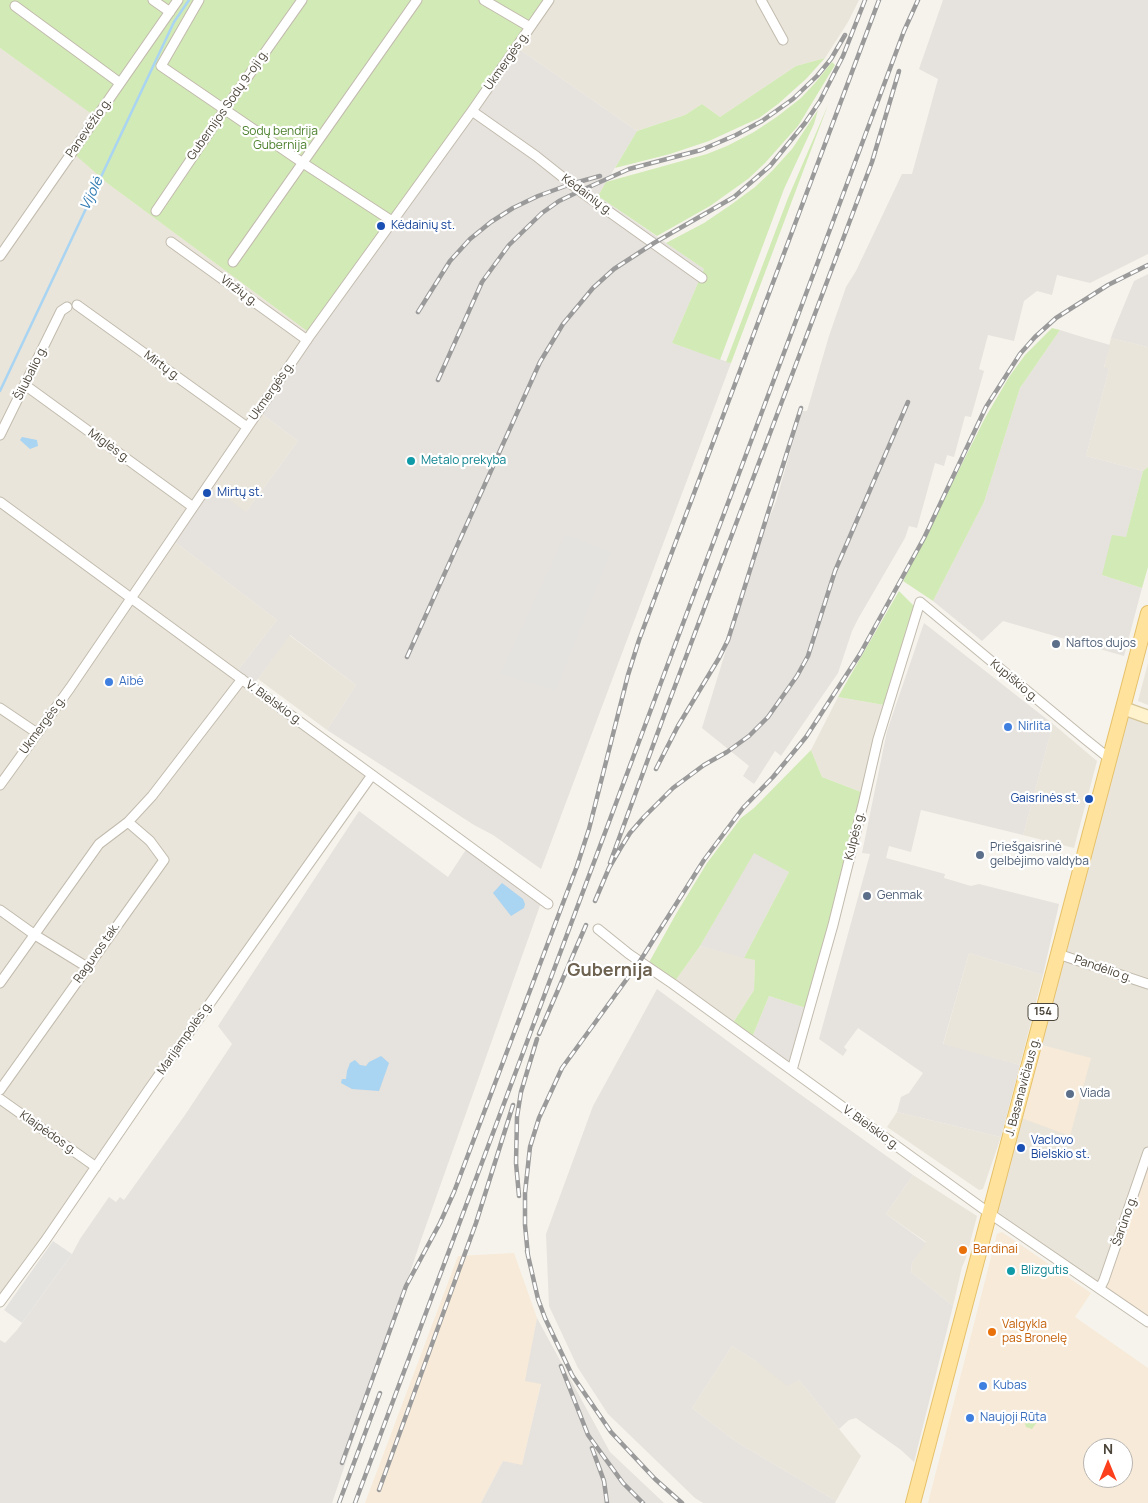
<!DOCTYPE html>
<html>
<head>
<meta charset="utf-8">
<style>
	body { margin:0 }
	#map { position:relative; width:1148px; height:1503px; overflow:hidden; background:#f6f3ec; font-family:Manrope,sans-serif }
	canvas { display:block }
	.north { position:absolute; left:1083px; top:1438px; width:50px; height:50px; box-sizing:border-box; background:#fff; border:1px solid #b7b4b0; border-radius:50%; rotate:0deg; font-size:14px; font-weight:700; line-height:20px; text-align:center; color:#4b4439 }
	.north::after { content:''; display:block; margin:auto; width:18px; height:22px; background:#fc3f1d; clip-path:polygon(50% 0,100% 100%,50% 72%,0 100%) }
</style>
</head>
<body>
<div id="map">
<canvas width="1148" height="1503"></canvas>
<div class="north">N</div>
</div>
<script>
const c = document.querySelector('canvas').getContext('2d');
c.lineJoin = 'round';
function fill(path, color) { c.fillStyle = color; c.fill(path, 'evenodd'); }
const shape = rows => new Path2D(rows.map(r => 'M' + r).join(''));
function trace(path, color, width, dash) { c.strokeStyle = color; c.lineWidth = width; c.lineCap = dash ? 'butt' : 'round'; c.setLineDash(dash || []); c.stroke(path); }
function label(font, color, halo, rows, align = 'center') {
  c.font = font + ' Manrope,sans-serif'; c.lineWidth = 4.5; c.setLineDash([]); c.textBaseline = 'middle'; c.strokeStyle = halo; c.fillStyle = color; for (const [text, x, y, turn = 0] of rows) {
    c.save(); c.translate(x, y); c.rotate((+turn || 0) * Math.PI / 180); c.textAlign = isNaN(turn) ? turn : align; if (halo) c.strokeText(text, 0, 0); c.fillText(text, 0, 0); c.restore();
  }
}
const residential = shape([
	[549,0,859,0,848,22,825,58,796,66,720,117,702,104,685,115,637,131,516,47],
	[0,48,97,117,73,152,107,183,311,334,258,411,298,441,246,512,171,539,277,620,235,674,372,775,0,1302],
	[1111,338,1148,347,1148,467,1143,471,1086,456,1109,369,1104,368],
	[289,635,356,685,327,730,258,679],
	[1148,663,1148,705,1138,701],
	[838,697,884,705,861,792,822,777,811,750],
	[1123,708,1148,717,1148,1152,1100,1288,989,1213,1016,1116,1091,1059,1034,1043],
	[1053,724,1097,761,1074,848,1023,835],
	[700,946,755,960,754,990,731,1026,673,984],
	[969,953,1043,975,1020,1065,943,1045],
	[897,1112,1001,1137,983,1189,979,1190,887,1127],
	[913,1175,977,1216,966,1258,962,1267,953,1306,911,1272,912,1263,926,1242,886,1214],
	[732,1346,756,1361,799,1380,861,1456,836,1501,735,1441,692,1408]
]);
const commercial = shape([
	[1034,1043,1091,1058,1070,1136,1016,1116],
	[1148,1152,1148,1322,1100,1288],
	[1002,1232,1091,1293,1075,1317,1148,1368,1148,1503,928,1503,997,1234],
	[1093,1448,1123,1448,1123,1478,1093,1478],
	[514,1253,537,1318,526,1380,541,1383,522,1466,503,1461,481,1503,365,1503,458,1256]
]);
const industrial = shape([
	[943,0,1148,0,1148,254,1090,283,1057,275,1052,295,1037,291,1024,301,1014,341,988,335,979,369,984,371,971,417,965,416,954,457,947,455,944,466,935,463,917,528,909,526,905,538,858,619,852,631,838,673,781,756,775,751,754,784,743,776,749,766,702,728,757,549,776,501,802,411,807,411,829,336,846,287,856,271,902,174,912,174,938,79,919,69],
	[516,47,637,131,598,196,704,269,672,343,731,363,541,869,493,835,474,825,327,730,356,685,290,635,258,679,251,686,235,674,277,620,171,539,208,484,246,512,298,441,258,411],
	[1148,274,1148,347,1111,338,1113,332,1134,281],
	[1060,330,1079,336,1110,345,1104,367,1109,369,1086,456,1143,471,1126,538,1102,575,1142,588,1124,656,1003,621,982,641,933,601,984,502,1020,388],
	[924,623,1053,724,1023,835,921,810,911,852,889,846,886,858,945,874,944,878,971,886,979,884,1059,904,1043,975,969,953,943,1044,1020,1065,1001,1137,897,1112,901,1097,909,1093,923,1073,858,1028,844,1047,847,1050,843,1056,819,1039,870,854,862,853,887,731],
	[359,811,448,877,469,845,542,900,423,1234,332,1503,0,1503,0,1340,5,1343,17,1330,72,1254,80,1239,109,1197,116,1202,120,1197,124,1200,185,1115,232,1044,218,1026],
	[754,852,789,872,744,958,700,946],
	[657,989,790,1087,913,1175,886,1214,926,1243,912,1263,911,1272,953,1306,914,1462,901,1450,856,1418,849,1420,839,1429,799,1380,787,1386,756,1361,732,1346,692,1408,735,1441,836,1501,835,1503,703,1503,695,1498,608,1414,578,1368,549,1306,546,1234,593,1106],
	[769,996,809,1009,792,1070,751,1040],
	[537,1318,610,1452,664,1503,481,1503,503,1461,522,1465,541,1384,525,1381]
]);
const green = shape([
	[0,0,549,0,311,334,107,183,72,152,96,117,0,48],
	[825,58,806,79,778,104,759,118,709,141,670,154,615,168,637,131,685,115,702,104,720,117,796,66],
	[832,62,835,65,815,98,798,126,781,145,765,163,748,179,710,206,657,236,598,196,606,182,707,154,727,146,754,132,778,116,801,98,815,83],
	[828,105,731,363,726,362,788,198],
	[818,110,814,124,784,189,720,360,672,343,704,269,666,243,704,223,732,204,755,187,772,171,792,149],
	[1052,328,1060,330,1020,388,984,502,933,601,903,581,985,418,1009,377,1025,355],
	[1148,467,1148,567,1142,588,1102,575,1112,535,1126,537,1143,471],
	[899,591,915,607,884,705,838,697],
	[811,750,822,777,861,792,864,800,809,1009,769,996,751,1040,731,1026,754,990,755,960,744,958,789,872,754,853,700,946,673,984,647,966,676,914,707,863,741,818,754,808],
	[1034,1412,1038,1414,1039,1418,1037,1422,1032,1429,1026,1427,1025,1424,1027,1419,1029,1420]
]);
const parking = shape([
	[565,534,611,552,556,691,500,674],
	[53,1241,72,1254,22,1323,4,1310]
]);
const water = shape([
	[22,437,37,440,38,446,30,449,20,440],
	[502,883,523,899,525,904,524,908,511,916,493,893],
	[381,1056,389,1063,379,1091,352,1089,341,1083,342,1079,346,1079,347,1071,350,1063,355,1060,360,1065,366,1066,369,1062]
]);
const stream = shape([
	[0,391,174,22,189,0]
]);
const street = shape([
	[153,0,170,12],
	[199,0,161,66,303,163,392,221],
	[484,0,530,27],
	[761,0,783,40],
	[15,6,120,83],
	[472,111,536,156,580,191,702,278],
	[156,211,225,109,302,0],
	[171,242,307,340],
	[0,256,178,0],
	[233,262,417,0],
	[77,305,247,427],
	[25,385,193,507],
	[0,435,61,311,67,307],
	[0,502,548,904],
	[0,708,37,733],
	[0,785,70,688,311,334,472,111,549,0],
	[0,910,35,935,87,967],
	[598,929,629,954,673,984,989,1213,1148,1322],
	[1058,954,1148,984],
	[0,983,99,844,128,822,152,796,242,679],
	[792,1070,833,925,864,800,878,739,920,602,1085,739,1110,759],
	[0,1090,164,860,150,841,128,822],
	[0,1099,96,1167],
	[1100,1288,1104,1280,1148,1152],
	[0,1302,45,1241,149,1089,372,775]
]);
const secondary = shape([
	[1123,708,1148,717]
]);
const primary = shape([
	[913,1503,1148,613]
]);
const rail = shape([
	[418,312,450,261,470,239,491,222,513,208,538,196,571,184,600,176],
	[438,380,482,282,509,245,542,213,559,201,580,191,629,169,701,150,736,135,762,121,793,99,817,76,831,59,845,35],
	[407,657,540,362,563,324,593,288,614,269,654,243,734,197,770,166,805,123,820,101,843,56,865,0],
	[656,769,678,726,719,658,728,640,801,408],
	[610,863,666,710,872,162,899,71],
	[595,901,609,868,620,849,630,833,644,817,673,788,704,765,727,752,749,736,768,717,797,676,808,656,835,571,908,402],
	[539,1034,586,925],
	[519,1196,516,1163,517,1117,521,1092,537,1039],
	[527,1251,538,1299,545,1318,572,1375,611,1432,655,1479,682,1503],
	[528,1256,525,1225,525,1193,530,1147,539,1118,562,1068,640,961,704,860,743,808,773,777,806,737,860,654,924,538,986,407,1020,354,1035,337,1056,318,1108,285,1148,265],
	[561,1366,588,1435,623,1483,643,1503],
	[592,1448,604,1481,607,1503],
	[342,1463,406,1286,440,1223,454,1192,577,866,589,829,628,675,639,640,879,0],
	[379,1490,476,1223,513,1105],
	[339,1503,380,1393],
	[355,1503,904,31,918,0]
]);
const markers = [
	[381,226,5,"#1a4fb4"],
	[411,461,5,"#0f9aa8"],
	[207,493,5,"#1a4fb4"],
	[1056,644,5,"#5c6f8a"],
	[109,682,5,"#3f7fe0"],
	[1008,727,5,"#3f7fe0"],
	[1089,799,5,"#1a4fb4"],
	[980,855,5,"#5c6f8a"],
	[867,896,5,"#5c6f8a"],
	[1070,1094,5,"#5c6f8a"],
	[1021,1148,5,"#1a4fb4"],
	[963,1250,5,"#e8710a"],
	[1011,1271,5,"#0f9aa8"],
	[992,1332,5,"#e8710a"],
	[983,1386,5,"#3f7fe0"],
	[970,1418,5,"#3f7fe0"]
];
const shields = [
	[1043,1012,30]
];
const shieldNames = [
	["154",1043,1012]
];
const streetNames = [
	["Ukmergės g.",507,61,-55],
	["Gubernijos Sodų 9-oji g.",228,105,-55],
	["Panevėžio g.",89,128,-55],
	["Kėdainių g.",587,195,36],
	["Viržių g.",239,291,36],
	["Mirtų g.",162,366,36],
	["Šilubalio g.",31,373,-64],
	["Ukmergės g.",272,391,-55],
	["Miglės g.",109,446,36],
	["Kupiškio g.",1014,681,40],
	["V. Bielskio g.",274,703,36],
	["Ukmergės g.",43,725,-54],
	["Kulpės g.",855,836,-76],
	["Raguvos tak.",97,953,-55],
	["Pandėlio g.",1103,969,19],
	["Marijampolės g.",185,1038,-55],
	["J. Basanavičiaus g.",1023,1087,-75],
	["V. Bielskio g.",871,1128,36],
	["Klaipėdos g.",48,1133,35],
	["Šarūno g.",1125,1221,-71]
];
const parkNames = [
	["Sodų bendrija",280,132],
	["Gubernija",280,146]
];
const transitNames = [
	["Kėdainių st.",391,226],
	["Mirtų st.",217,493],
	["Gaisrinės st.",1079,799,"right"],
	["Vaclovo",1031,1141],
	["Bielskio st.",1031,1155]
];
const cultureNames = [
	["Metalo prekyba",421,461],
	["Blizgutis",1021,1271]
];
const serviceNames = [
	["Naftos dujos",1066,644],
	["Priešgaisrinė",990,848],
	["gelbėjimo valdyba",990,862],
	["Genmak",877,896],
	["Viada",1080,1094]
];
const shopNames = [
	["Aibė",119,682],
	["Nirlita",1018,727],
	["Kubas",993,1386],
	["Naujoji Rūta",980,1418]
];
const foodNames = [
	["Bardinai",973,1250],
	["Valgykla",1002,1325],
	["pas Bronelę",1002,1339]
];
const waterNames = [
	["Vijolė",92,194,-65]
];
const districtNames = [
	["Gubernija",610,971]
];
fill(residential, '#eae5da');
fill(commercial, '#f7ead8');
fill(industrial, '#e6e2dd');
fill(green, '#d2eab5');
fill(parking, '#e5e3e0');
fill(water, '#a9d4f2');
trace(stream, '#a9d4f2', 2.5);
trace(street, '#c2bbae', 11);
trace(secondary, '#d6c79b', 15);
trace(primary, '#e6c16a', 16);
trace(street, '#fff', 9);
trace(secondary, '#fff3cd', 12);
trace(primary, '#ffe39c', 14);
trace(rail, '#9a9a9a', 4.5);
trace(rail, '#fff', 2.5, [8]);
for (const [x, y, r, color] of markers) { const dot = new Path2D(); dot.arc(x, y, r, 0, 2 * Math.PI); c.fillStyle = color; c.fill(dot); trace(dot, '#fff', 2); }
for (const [x, y, w] of shields) { const box = new Path2D(); box.roundRect(x - w / 2, y - 8.5, w, 17, 4); c.fillStyle = '#fff'; c.fill(box); trace(box, '#4b4439', 1); }
label('bold 11px', '#4b4439', null, shieldNames);
label('12px', '#4b4439', '#fff', streetNames);
label('12px', '#4a7f2a', '#fff', parkNames);
label('12px', '#164399', '#fff', transitNames, 'left');
label('12px', '#0d838f', '#fff', cultureNames, 'left');
label('12px', '#4e5e75', '#fff', serviceNames, 'left');
label('12px', '#366cbe', '#fff', shopNames, 'left');
label('12px', '#c56008', '#fff', foodNames, 'left');
label('italic 14px', '#2e7ab2', '#fff', waterNames);
label('bold 18px', '#6e6250', '#fff', districtNames);
</script>
</body>
</html>
